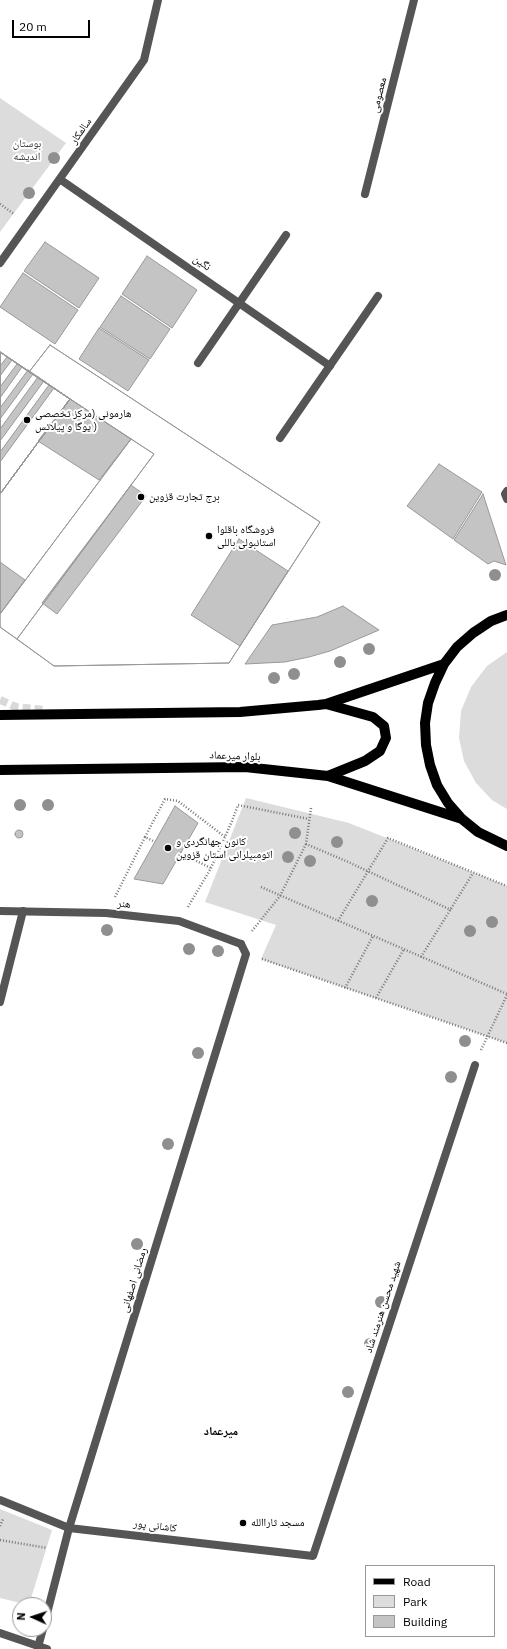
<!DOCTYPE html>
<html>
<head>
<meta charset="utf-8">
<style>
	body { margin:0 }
	#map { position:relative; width:507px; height:1649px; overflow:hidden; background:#fff; font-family:"IBM Plex Sans",sans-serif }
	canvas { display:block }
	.legend { position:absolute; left:365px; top:1565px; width:130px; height:72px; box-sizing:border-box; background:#fff; border:1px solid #999; margin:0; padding:5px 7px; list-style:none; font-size:12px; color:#000 }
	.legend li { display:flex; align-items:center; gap:8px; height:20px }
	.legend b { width:20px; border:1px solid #999 }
	.north { position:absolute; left:12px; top:1597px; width:40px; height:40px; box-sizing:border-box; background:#fff; border:1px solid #999; border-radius:50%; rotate:273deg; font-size:11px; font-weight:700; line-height:16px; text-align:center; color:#000 }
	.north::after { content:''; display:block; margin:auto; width:14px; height:18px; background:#000; clip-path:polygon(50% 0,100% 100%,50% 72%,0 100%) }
	.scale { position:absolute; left:12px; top:20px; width:78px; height:18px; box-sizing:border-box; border:2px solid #000; border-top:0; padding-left:5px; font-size:12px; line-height:14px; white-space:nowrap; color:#000; -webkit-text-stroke:3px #fff; paint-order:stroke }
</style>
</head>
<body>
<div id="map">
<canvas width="507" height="1649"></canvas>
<ul class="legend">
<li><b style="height:5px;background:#000"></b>Road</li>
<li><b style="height:11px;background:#dcdcdc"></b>Park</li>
<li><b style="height:11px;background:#c4c4c4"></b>Building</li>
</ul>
<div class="north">N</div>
<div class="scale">20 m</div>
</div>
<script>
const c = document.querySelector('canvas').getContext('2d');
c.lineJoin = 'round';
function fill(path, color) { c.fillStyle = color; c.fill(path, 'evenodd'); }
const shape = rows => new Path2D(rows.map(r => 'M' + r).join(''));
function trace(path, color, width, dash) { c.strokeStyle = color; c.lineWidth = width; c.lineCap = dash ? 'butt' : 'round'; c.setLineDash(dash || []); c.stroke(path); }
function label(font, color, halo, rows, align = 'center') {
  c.font = font + ' "IBM Plex Sans","Noto Naskh Arabic",sans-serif'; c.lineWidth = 4; c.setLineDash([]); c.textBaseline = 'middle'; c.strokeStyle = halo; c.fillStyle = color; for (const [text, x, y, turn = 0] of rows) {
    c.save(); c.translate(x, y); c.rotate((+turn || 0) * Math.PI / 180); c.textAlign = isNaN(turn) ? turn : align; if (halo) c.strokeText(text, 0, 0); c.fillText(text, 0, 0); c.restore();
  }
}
const green = shape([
	[0,98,66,143,0,232],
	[507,652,507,809,492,800,476,783,464,761,459,738,461,711,471,687,487,666],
	[246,798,349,823,507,886,507,1043,261,959,276,925,205,902],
	[0,1509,52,1530,29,1605,0,1598]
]);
const building = shape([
	[45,242,99,278,79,308,24,271,45,242],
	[147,256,197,290,172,328,122,294,147,256],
	[23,273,78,310,55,344,0,307,23,273],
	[121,296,170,329,150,359,100,327,121,296],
	[99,328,149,360,128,391,79,359,99,328],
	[50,345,320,522,229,663,54,666,17,639,154,454,29,372,50,345],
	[50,345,320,522,229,663,54,666,0,627,0,352,29,372,50,345],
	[0,352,70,399,0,494,0,352],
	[0,352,70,399,0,494,0,352],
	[0,352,70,399,0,494,0,352],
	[0,352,70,399,0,494,0,352],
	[2,353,70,399,0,494,0,355,2,353],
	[7,357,70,399,0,494,0,366,7,357],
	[12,360,70,399,0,494,0,376,12,360],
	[17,364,70,399,0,494,0,387,17,364],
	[22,367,70,399,0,494,0,398,22,367],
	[28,370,70,399,0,494,0,408,28,370],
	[33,374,70,399,0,494,0,419,33,374],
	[38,377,70,399,0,494,0,429,38,377],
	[44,381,70,399,0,494,0,441,44,381],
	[49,385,70,399,0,494,0,452,49,385],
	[54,388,70,399,0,494,0,462,54,388],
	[70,399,131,439,0,614,0,494,70,399],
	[70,399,131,439,99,480,38,441,70,399],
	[131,439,154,454,17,639,0,627,0,614,131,439],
	[439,464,482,492,453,539,407,506,439,464],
	[131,485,146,496,57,614,42,603,131,485],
	[483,494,506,565,494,561,488,564,454,540,483,494],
	[239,539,288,571,240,646,191,615,239,539],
	[0,562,25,580,0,614,0,562],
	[343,606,379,630,330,651,309,657,285,662,245,664,272,625,317,617,343,606],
	[175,806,198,823,163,884,134,879,175,806],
	'15 834a4 4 0 1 1 8 0a4 4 0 1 1-8 0Z'
]);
const minorTunnel = shape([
	[0,700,16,707,44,710]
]);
const path = shape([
	[0,204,14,214],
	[311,808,306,844,346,861,451,910],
	[145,837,165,799,178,801,225,837],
	[180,853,211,868],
	[261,887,507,994],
	[115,897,145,837,155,842],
	[188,907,211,868,232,821,238,805,309,819],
	[338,921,388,838,507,886],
	[252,931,280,896,306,844],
	[421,957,473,873],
	[262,959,507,1043],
	[345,988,373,936],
	[376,998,404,949],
	[481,1050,507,995],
	[0,1526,3,1519],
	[0,1540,47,1548]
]);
const service = shape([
	[198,363,286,235],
	[280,438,378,296]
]);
const minor = shape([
	[61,180,330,366],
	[365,194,414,0],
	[0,263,144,60,158,0],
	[507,491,505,494,507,499],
	[0,1002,23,911],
	[0,1500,69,1528,313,1556,475,1065],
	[44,1625,69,1528,246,954,241,944],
	[38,1647,43,1629]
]);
const tertiary = shape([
	[0,911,106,913,179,921,241,944],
	[0,1633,47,1649]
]);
const primary = shape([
	[507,615,491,621,473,633,457,647,444,664,435,683,428,703,425,723,426,745,430,765,437,785,448,803,462,819,478,832,507,846],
	[326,704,373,717,384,726,386,738,380,751,365,761,328,776],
	[0,715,240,712,318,705,326,704,444,664],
	[0,770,245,767,328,776,462,819]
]);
const trees = [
	[54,158],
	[29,193],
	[495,575],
	[369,649],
	[340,662],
	[294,674],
	[274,678],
	[20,805],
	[48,805],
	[295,833],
	[337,842],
	[288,857],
	[310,861],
	[372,901],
	[492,922],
	[107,930],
	[470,931],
	[189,949],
	[218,951],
	[465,1041],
	[198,1053],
	[451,1077],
	[168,1144],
	[137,1244],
	[381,1302],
	[370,1344],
	[348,1392]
];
const markers = [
	[27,420,4,"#000"],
	[141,497,4,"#000"],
	[209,536,4,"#000"],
	[168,848,4,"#000"],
	[243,1523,4,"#000"]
];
const streetNames = [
	["معصومی",379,95,-76],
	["سالمکار",81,131,-55],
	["نگین",202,263,35],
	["بلوار میرعماد",235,756,2],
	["هنر",124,904,6],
	["رمضانی اصفهانی",134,1280,-73],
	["شهید محسن هنرمند شاد",383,1307,-72],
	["کاشانی پور",155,1526,7]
];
const parkNames = [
	["بوستان",27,144],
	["اندیشه",27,157]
];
const poiNames = [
	["هارمونی (مرکز تخصصی",35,414],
	["یوگا و پیلاتس )",35,427],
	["برج تجارت قزوین",149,497],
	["فروشگاه باقلوا",217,530],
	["استانبولی باللی",217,543],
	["کانون جهانگردی و",176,842],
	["اتومبیلرانی استان قزوین",176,855],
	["مسجد ثاراالله",251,1523]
];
const neighbourhoodNames = [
	["میرعماد",221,1432]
];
fill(green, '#dcdcdc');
fill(building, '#c4c4c4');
trace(building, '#999', 1);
trace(minorTunnel, '#d9d9d9', 8, [8, 4]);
trace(path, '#777', 2.5, [1, 2]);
trace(service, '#555', 8);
trace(minor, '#555', 8);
trace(tertiary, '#555', 8);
trace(primary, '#000', 10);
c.fillStyle = '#8f8f8f';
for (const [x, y] of trees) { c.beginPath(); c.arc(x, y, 6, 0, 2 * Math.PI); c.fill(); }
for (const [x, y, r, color] of markers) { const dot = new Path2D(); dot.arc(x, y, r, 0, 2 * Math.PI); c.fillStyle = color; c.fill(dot); trace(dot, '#fff', 1.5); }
label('11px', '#000', '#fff', streetNames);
label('11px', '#333', '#fff', parkNames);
label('11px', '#000', '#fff', poiNames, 'left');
label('bold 12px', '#000', '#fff', neighbourhoodNames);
</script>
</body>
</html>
